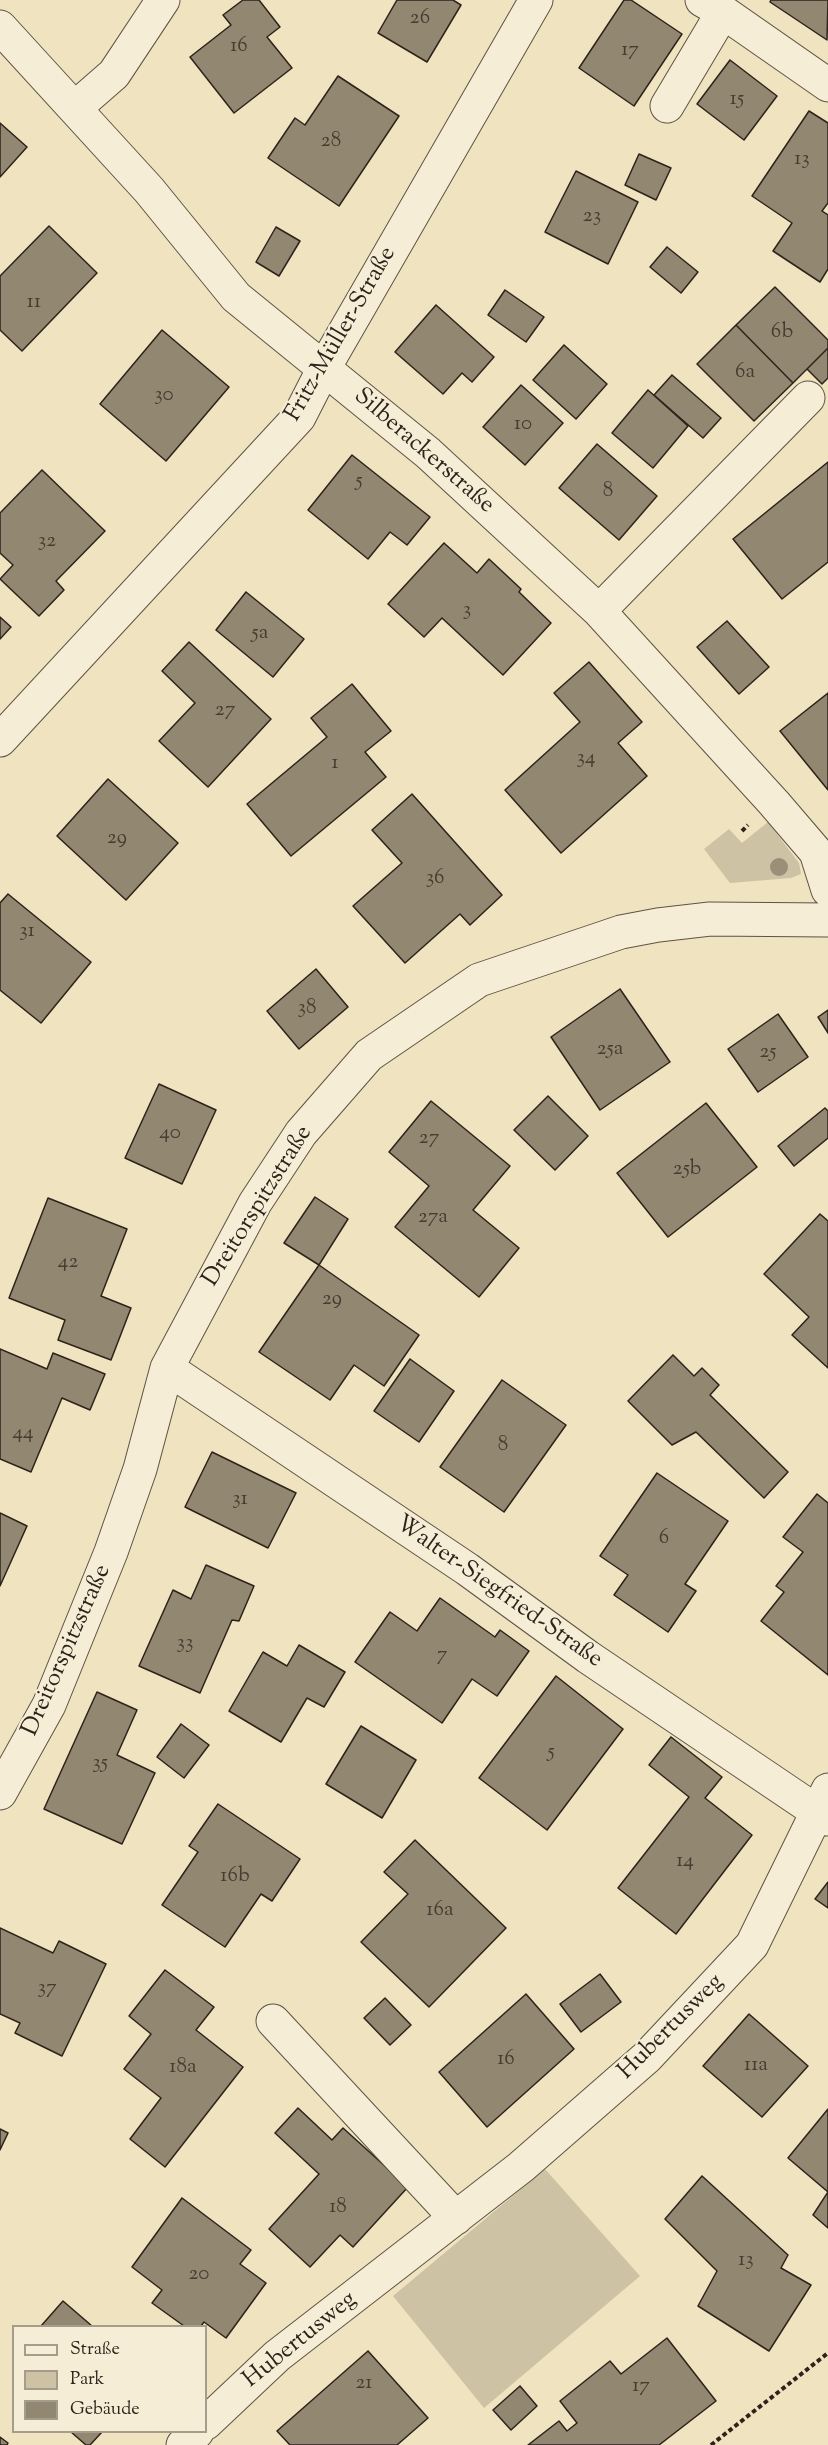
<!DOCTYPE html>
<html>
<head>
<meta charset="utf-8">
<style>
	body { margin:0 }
	#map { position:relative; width:828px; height:2445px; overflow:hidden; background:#efe3c0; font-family:"Sorts Mill Goudy",serif }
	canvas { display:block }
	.legend { position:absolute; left:12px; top:2325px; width:195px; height:108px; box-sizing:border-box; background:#f5edd6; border:2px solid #a59c8b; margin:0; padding:8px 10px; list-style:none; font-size:18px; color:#2d231b }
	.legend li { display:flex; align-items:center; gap:12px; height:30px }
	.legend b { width:30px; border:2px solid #a59c8b }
</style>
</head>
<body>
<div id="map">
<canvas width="828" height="2445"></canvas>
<ul class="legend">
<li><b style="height:8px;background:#f5edd6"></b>Straße</li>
<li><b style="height:16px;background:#cec2a4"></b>Park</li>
<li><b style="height:16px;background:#928771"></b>Gebäude</li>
</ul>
</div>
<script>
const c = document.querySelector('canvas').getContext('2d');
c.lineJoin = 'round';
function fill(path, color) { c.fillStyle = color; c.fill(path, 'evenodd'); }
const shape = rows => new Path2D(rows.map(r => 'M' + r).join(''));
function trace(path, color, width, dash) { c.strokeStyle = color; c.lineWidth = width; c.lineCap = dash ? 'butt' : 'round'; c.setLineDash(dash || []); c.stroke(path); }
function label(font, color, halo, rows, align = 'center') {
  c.font = font + ' "Sorts Mill Goudy",serif'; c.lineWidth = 4.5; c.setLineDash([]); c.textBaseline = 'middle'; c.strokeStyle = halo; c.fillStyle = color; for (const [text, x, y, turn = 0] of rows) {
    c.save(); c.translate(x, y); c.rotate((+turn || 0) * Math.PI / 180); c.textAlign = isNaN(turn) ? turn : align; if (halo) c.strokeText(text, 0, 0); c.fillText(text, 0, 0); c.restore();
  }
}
const green = shape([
	[768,822,799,863,801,874,791,878,730,883,704,849,729,829,742,843],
	[545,2169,640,2276,484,2408,393,2296]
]);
const building = shape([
	[243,0,259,0,280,27,267,37,292,68,234,113,190,57,231,25,223,15,243,0],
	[397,0,453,0,461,5,427,62,378,33,397,0],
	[624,0,631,0,682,34,634,106,579,68,624,0],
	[771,0,828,0,827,40,770,2,771,0],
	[730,60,777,96,744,140,697,104,730,60],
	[338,76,399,116,339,206,268,158,295,118,305,125,338,76],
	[809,111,828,123,828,203,822,211,828,215,828,269,820,282,773,251,792,223,752,196,809,111],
	[0,123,27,147,0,177,0,123],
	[639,154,671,168,656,200,625,185,639,154],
	[576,171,638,202,608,264,545,232,576,171],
	[49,226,97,273,22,351,0,330,0,276,49,226],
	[276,227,300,241,279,276,256,262,276,227],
	[667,247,698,272,681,293,650,267,667,247],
	[775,287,828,340,828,348,793,383,736,325,775,287],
	[505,290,544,317,526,342,488,315,505,290],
	[436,305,494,357,472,382,462,373,443,394,395,352,436,305],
	[736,325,793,383,754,421,697,364,736,325],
	[162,330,229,387,166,461,100,404,162,330],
	[564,345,607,384,576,419,533,380,564,345],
	[828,348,828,378,822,384,807,369,828,348],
	[672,375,721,418,703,438,654,395,672,375],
	[521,385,563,423,525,465,483,427,521,385],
	[648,390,688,426,653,468,612,433,648,390],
	[597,444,657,496,619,540,559,488,597,444],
	[352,455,430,517,407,545,390,532,368,559,308,510,352,455],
	[828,462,828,562,782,599,733,539,828,462],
	[42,470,105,531,56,581,64,590,39,616,0,579,13,565,0,553,0,513,42,470],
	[444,543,477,573,489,559,521,589,519,592,551,623,503,675,442,618,424,637,388,604,444,543],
	[246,592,304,639,273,677,216,630,246,592],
	[0,617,11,627,0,639,0,617],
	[727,621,769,667,739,694,697,647,727,621],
	[189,642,271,719,208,787,159,741,195,703,162,671,189,642],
	[589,662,642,722,618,743,647,776,561,853,505,790,580,722,554,693,589,662],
	[352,684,391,731,365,752,386,777,291,856,247,804,327,737,311,718,352,684],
	[828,693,828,790,780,731,828,693],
	[108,779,178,843,126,900,57,836,108,779],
	[412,794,502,895,470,925,460,914,405,963,353,906,402,863,372,830,412,794],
	[8,894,91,962,41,1023,0,990,0,903,8,894],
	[316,969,348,1007,299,1049,267,1011,316,969],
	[620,989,670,1062,600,1110,551,1037,620,989],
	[828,1010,828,1033,818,1017,828,1010],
	[778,1014,808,1057,758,1092,728,1049,778,1014],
	[159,1084,216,1110,182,1184,125,1158,159,1084],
	[548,1096,588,1136,555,1170,514,1130,548,1096],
	[431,1101,510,1166,473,1210,519,1248,479,1297,395,1227,429,1186,389,1152,431,1101],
	[706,1103,757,1167,668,1237,617,1173,706,1103],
	[825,1108,828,1111,828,1138,794,1166,778,1146,825,1108],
	[315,1197,348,1219,319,1265,284,1243,315,1197],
	[48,1198,127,1229,101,1296,131,1308,111,1360,58,1340,65,1320,9,1298,48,1198],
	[820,1214,828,1221,828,1368,792,1335,809,1317,764,1274,820,1214],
	[319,1265,419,1335,384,1386,354,1365,330,1400,259,1352,319,1265],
	[0,1349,47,1369,53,1353,105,1374,90,1410,62,1398,31,1472,0,1459,0,1349],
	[673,1355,694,1376,702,1368,719,1385,710,1395,788,1472,764,1498,696,1432,672,1445,628,1401,673,1355],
	[410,1359,454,1391,419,1442,374,1411,410,1359],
	[502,1380,566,1425,504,1512,440,1467,502,1380],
	[212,1452,296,1493,268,1548,185,1507,212,1452],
	[657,1473,728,1521,685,1584,696,1591,668,1632,614,1595,628,1575,600,1556,657,1473],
	[817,1494,828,1503,828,1675,761,1621,784,1592,776,1586,803,1552,783,1537,817,1494],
	[0,1513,27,1526,0,1586,0,1513],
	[206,1565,254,1586,239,1621,232,1620,200,1693,139,1666,173,1590,191,1599,206,1565],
	[440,1598,495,1637,500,1630,529,1651,497,1696,472,1679,442,1723,355,1662,390,1612,417,1631,440,1598],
	[299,1645,345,1672,324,1707,307,1698,281,1742,229,1711,263,1652,287,1666,299,1645],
	[556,1676,623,1729,547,1830,479,1778,556,1676],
	[97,1692,137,1710,117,1755,155,1773,122,1844,44,1809,97,1692],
	[181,1724,209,1745,184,1778,157,1757,181,1724],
	[361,1726,416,1760,382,1818,326,1784,361,1726],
	[671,1737,722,1777,705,1798,752,1835,676,1934,618,1888,689,1797,649,1765,671,1737],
	[218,1804,300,1859,272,1901,261,1894,225,1947,162,1905,198,1852,189,1846,218,1804],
	[415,1840,506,1928,429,2007,361,1942,408,1894,384,1872,415,1840],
	[828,1882,828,1908,815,1899,828,1882],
	[0,1928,53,1953,59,1941,106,1964,62,2056,15,2033,20,2023,0,2014,0,1928],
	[165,1970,214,2007,196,2030,243,2067,165,2167,130,2139,161,2098,124,2069,151,2034,129,2016,165,1970],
	[600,1974,621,2002,581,2032,560,2004,600,1974],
	[526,1994,574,2049,487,2127,439,2072,526,1994],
	[385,1998,411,2025,390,2045,364,2018,385,1998],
	[749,2014,808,2066,762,2117,703,2066,749,2014],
	[298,2108,332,2140,343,2128,408,2187,353,2247,340,2235,310,2267,269,2229,319,2174,275,2133,298,2108],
	[828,2109,828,2228,813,2215,828,2192,788,2158,828,2109],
	[0,2129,8,2133,0,2150,0,2129],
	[702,2176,788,2255,781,2268,811,2285,769,2351,698,2306,717,2271,665,2219,702,2176],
	[182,2198,251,2250,240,2264,266,2283,226,2338,204,2322,201,2326,184,2326,152,2303,162,2290,132,2267,182,2198],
	[63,2301,92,2326,41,2326,63,2301],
	[667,2338,716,2401,659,2445,528,2445,559,2421,567,2431,577,2423,560,2401,610,2361,621,2374,667,2338],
	[368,2351,428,2418,397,2445,290,2445,277,2431,368,2351],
	[520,2386,537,2406,511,2430,493,2410,520,2386],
	[71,2432,102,2432,90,2445,86,2445,71,2432],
	[0,2437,8,2443,7,2445,0,2445,0,2437]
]);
const path = shape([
	[742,831,748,825],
	[711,2445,828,2353]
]);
const minor = shape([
	[702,0,723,12,828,85],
	[0,27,149,190,236,297,428,453,599,611,774,803,816,852,828,890],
	[667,106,723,12],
	[75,108,114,74,163,0],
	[599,611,808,398],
	[0,740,299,417,324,368,536,0],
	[167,1368,467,1569,588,1657,828,1819],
	[0,1793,49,1705,111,1552,140,1469,167,1368,255,1203,301,1133,369,1055,479,980,621,932,658,925,710,919,828,920],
	[273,2021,456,2218],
	[206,2423,277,2356,521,2167,647,2057,752,1945,828,1790],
	[183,2445,197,2432]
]);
const trees = [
	[779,867]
];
const numberNames = [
	["26",420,19],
	["16",239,47],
	["17",630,51],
	["15",737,100],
	["28",331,142],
	["13",802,160],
	["23",592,217],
	["11",34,303],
	["6b",782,333],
	["6a",745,373],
	["30",164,396],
	["10",523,425],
	["5",359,482],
	["8",608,492],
	["32",47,542],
	["3",467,611],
	["5a",260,634],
	["27",225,711],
	["34",586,759],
	["1",335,764],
	["29",117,839],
	["36",435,879],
	["31",27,932],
	["38",307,1009],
	["25a",610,1050],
	["25",768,1053],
	["40",170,1134],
	["27",429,1139],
	["25b",687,1170],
	["27a",433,1218],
	["42",68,1263],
	["29",332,1300],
	["44",23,1434],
	["8",503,1446],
	["31",240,1500],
	["6",664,1539],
	["33",185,1644],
	["7",442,1656],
	["5",551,1753],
	["35",100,1764],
	["14",685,1862],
	["16b",235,1877],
	["16a",440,1911],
	["37",47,1989],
	["16",506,2060],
	["11a",756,2066],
	["18a",183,2068],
	["18",338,2208],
	["13",746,2261],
	["20",199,2275],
	["21",364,2384],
	["17",641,2387]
];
const streetNames = [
	["Fritz-Müller-Straße",342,335,-60],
	["Silberackerstraße",423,452,41],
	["Dreitorspitzstraße",259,1207,-58],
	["Walter-Siegfried-Straße",498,1593,35],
	["Dreitorspitzstraße",68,1651,-66],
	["Hubertusweg",672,2028,-45],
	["Hubertusweg",301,2341,-39]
];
fill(green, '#cec2a4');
fill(building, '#928771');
trace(building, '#2d231b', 1.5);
trace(minor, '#5e5344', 35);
trace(path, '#2d231b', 4, [4.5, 3]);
trace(minor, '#f5edd6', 33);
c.fillStyle = '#9a8f78';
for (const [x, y] of trees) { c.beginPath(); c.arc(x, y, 9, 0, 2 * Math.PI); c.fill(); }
label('21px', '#463c30', null, numberNames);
label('24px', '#2d231b', '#f5edd6', streetNames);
</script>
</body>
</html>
